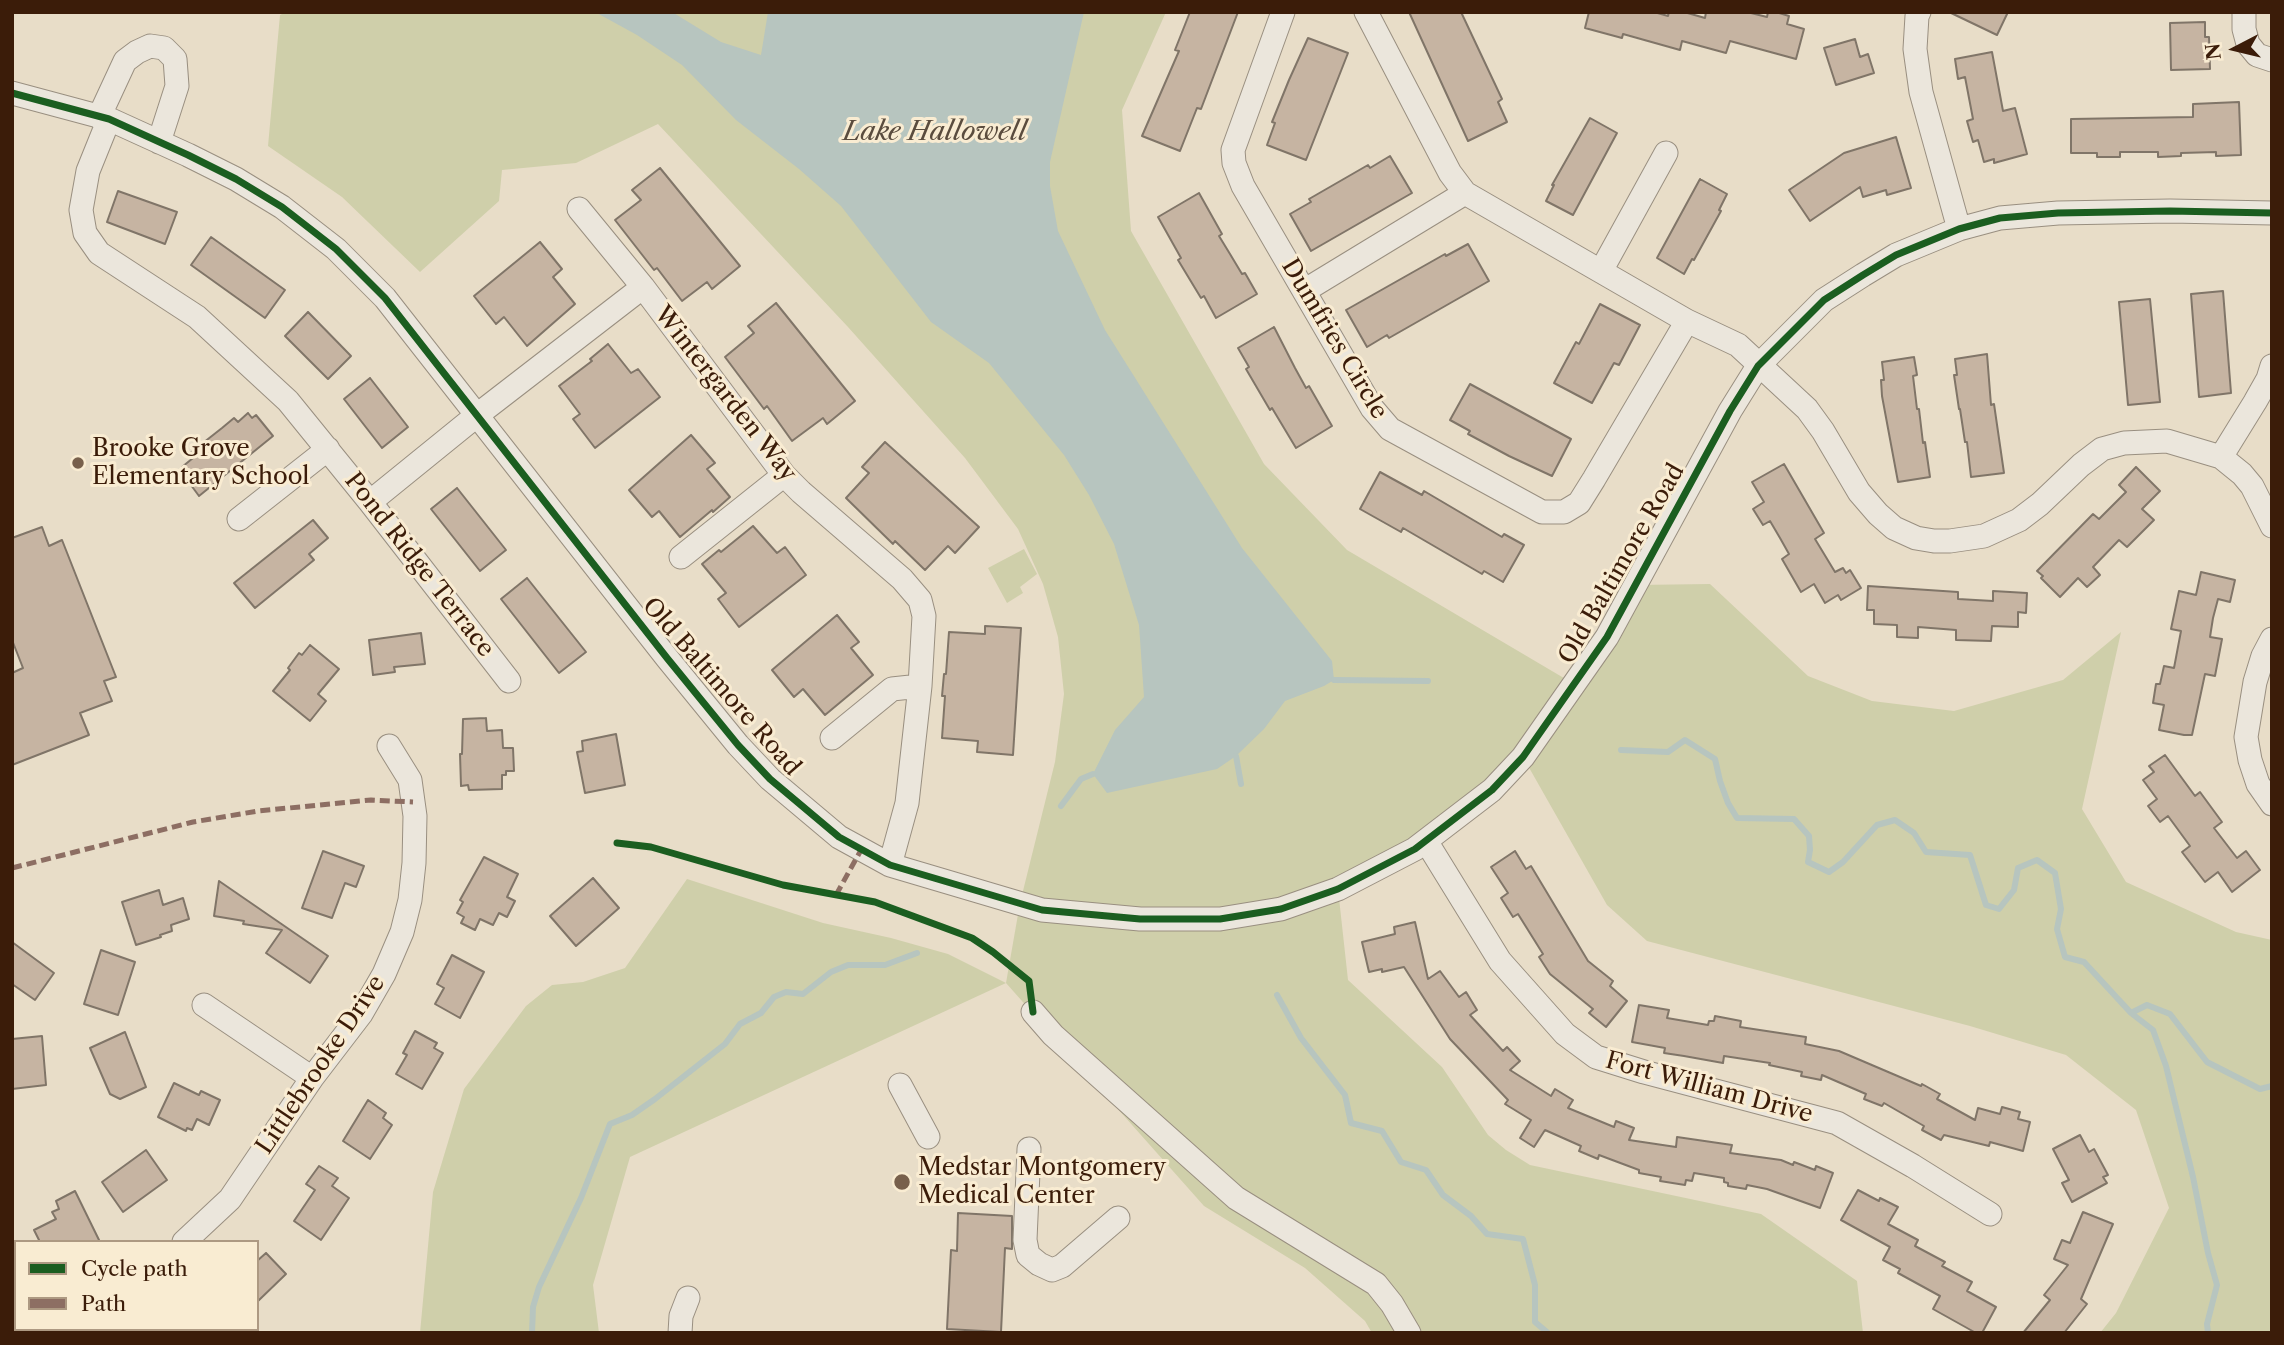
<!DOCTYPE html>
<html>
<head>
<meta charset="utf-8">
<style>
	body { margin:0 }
	#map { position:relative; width:2284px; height:1345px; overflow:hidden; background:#e8ddc8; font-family:"Libre Caslon Text",serif }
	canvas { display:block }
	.frame { position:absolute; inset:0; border:14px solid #3b1c09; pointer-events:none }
	.legend { position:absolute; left:14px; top:1240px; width:245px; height:91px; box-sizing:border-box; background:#f9ecd2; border:2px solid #ad9982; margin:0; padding:9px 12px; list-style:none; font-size:21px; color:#3b1c09 }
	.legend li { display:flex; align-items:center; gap:14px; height:35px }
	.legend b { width:35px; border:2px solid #ad9982 }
	.north { position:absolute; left:2200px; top:14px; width:70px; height:70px; -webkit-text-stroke:5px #f9ecd2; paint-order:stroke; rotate:263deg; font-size:19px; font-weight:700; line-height:28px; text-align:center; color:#3b1c09 }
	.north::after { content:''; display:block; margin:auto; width:24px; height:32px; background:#3b1c09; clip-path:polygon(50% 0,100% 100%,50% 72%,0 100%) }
</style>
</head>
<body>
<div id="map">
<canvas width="2284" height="1345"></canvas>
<div class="frame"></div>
<ul class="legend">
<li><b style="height:9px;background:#1b5e20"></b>Cycle path</li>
<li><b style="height:9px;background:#8d6e63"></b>Path</li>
</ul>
<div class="north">N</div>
</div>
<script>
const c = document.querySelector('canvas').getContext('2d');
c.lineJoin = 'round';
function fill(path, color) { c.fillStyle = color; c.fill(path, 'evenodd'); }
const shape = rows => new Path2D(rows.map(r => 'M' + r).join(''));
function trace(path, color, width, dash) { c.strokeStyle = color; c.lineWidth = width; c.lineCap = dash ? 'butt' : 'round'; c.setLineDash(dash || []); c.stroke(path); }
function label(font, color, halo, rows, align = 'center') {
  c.font = font + ' "Libre Caslon Text",serif'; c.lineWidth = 6; c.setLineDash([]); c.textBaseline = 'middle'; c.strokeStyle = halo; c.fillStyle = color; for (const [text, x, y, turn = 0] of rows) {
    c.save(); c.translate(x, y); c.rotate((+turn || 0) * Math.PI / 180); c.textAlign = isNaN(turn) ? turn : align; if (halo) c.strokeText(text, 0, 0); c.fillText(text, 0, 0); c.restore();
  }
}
const green = shape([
	[286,12,1166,12,1122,110,1131,231,1264,464,1347,550,1574,684,1636,585,1710,584,1808,676,1872,701,1954,711,2063,680,2121,632,2082,809,2126,882,2236,932,2272,940,2272,1333,2100,1333,2116,1313,2169,1208,2136,1110,2066,1055,1970,1026,1647,941,1607,905,1523,757,1492,790,1338,889,1348,980,1442,1067,1488,1135,1506,1150,1530,1165,1761,1214,1857,1281,1863,1333,1372,1333,1365,1321,1305,1268,1204,1206,1006,983,630,1157,593,1285,599,1333,420,1333,433,1192,464,1089,526,1006,552,985,583,982,625,968,687,879,823,923,891,938,948,954,1006,983,1020,903,1055,762,1064,694,1058,637,1043,584,1018,529,965,458,848,327,658,124,576,163,502,170,499,201,420,272,342,197,268,146,280,15],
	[1024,549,1037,574,1020,587,1023,593,1007,603,988,568]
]);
const water = shape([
	[595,12,672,12,721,42,761,55,768,12,1084,12,1050,162,1050,186,1058,231,1105,330,1242,548,1332,661,1334,680,1324,686,1285,701,1264,729,1236,756,1217,769,1107,793,1093,774,1115,730,1144,697,1139,625,1114,544,1089,495,1064,455,989,363,931,322,841,206,799,169,736,120,682,65,637,35]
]);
const stream = shape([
	[1334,680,1428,681],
	[1621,750,1668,752,1685,740,1715,759,1720,781,1728,803,1737,818,1794,819,1809,836,1810,850,1808,862,1829,872,1843,862,1877,825,1895,820,1914,833,1926,852,1970,855,1986,905,1999,909,2014,890,2018,868,2037,860,2055,873,2061,909,2057,929,2065,957,2084,962,2131,1013,2147,1005,2170,1014,2207,1062,2260,1089,2272,1086],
	[1236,756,1241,784],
	[1061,806,1081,779,1093,774],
	[1277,995,1301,1038,1345,1095,1351,1123,1382,1131,1401,1162,1426,1170,1443,1195,1471,1216,1487,1234,1523,1239,1535,1285,1535,1322,1548,1333],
	[2131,1013,2153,1030,2166,1066,2193,1177,2208,1253,2217,1285,2207,1324,2208,1333],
	[532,1333,533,1307,539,1287,581,1198,610,1124,632,1115,655,1099,725,1044,740,1024,761,1013,774,997,786,992,803,994,831,972,848,965,885,965,917,953]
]);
const building = shape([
	[1190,12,1238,12,1201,109,1197,108,1180,151,1142,136,1179,51,1175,50,1190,12],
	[1409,12,1461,12,1502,99,1498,102,1507,122,1468,141,1409,12],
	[1589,12,1654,12,1668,16,1669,12,1684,12,1705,18,1706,12,1747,12,1767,17,1768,12,1776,12,1789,16,1787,24,1804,29,1796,59,1730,41,1726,53,1682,41,1680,50,1623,34,1622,38,1585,28,1589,12],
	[1949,12,2008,12,1997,35,1949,12],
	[2205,22,2205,37,2209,37,2210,69,2171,70,2170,23,2205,22],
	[1308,38,1348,53,1306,160,1267,145,1275,123,1272,122,1289,80,1308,38],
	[1855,39,1860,57,1868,54,1874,73,1836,85,1824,48,1855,39],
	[1992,52,2003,111,2015,108,2027,154,1994,163,1994,159,1984,162,1978,140,1973,142,1967,121,1973,119,1965,77,1958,79,1955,59,1992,52],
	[2239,102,2241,155,2216,156,2216,152,2181,153,2181,156,2158,157,2158,152,2120,152,2120,157,2097,157,2097,153,2071,153,2071,119,2193,117,2193,104,2239,102],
	[1590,118,1617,133,1573,215,1546,201,1554,185,1552,185,1590,118],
	[1896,137,1911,188,1887,195,1886,190,1863,197,1860,187,1810,221,1789,190,1844,153,1896,137],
	[1390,156,1412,193,1311,251,1290,214,1311,202,1309,199,1368,165,1370,168,1390,156],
	[660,168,740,266,712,289,707,282,682,301,657,268,654,270,615,220,641,200,632,190,660,168],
	[1700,179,1727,194,1719,210,1721,211,1694,260,1692,259,1684,274,1657,258,1700,179],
	[118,191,177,212,165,244,107,222,118,191],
	[1199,193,1222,234,1219,236,1230,254,1242,274,1245,273,1257,294,1216,318,1204,296,1201,298,1178,260,1181,258,1158,217,1199,193],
	[211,237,285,290,265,318,191,265,211,237],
	[540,242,562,269,553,277,575,304,527,346,504,317,496,324,474,296,540,242],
	[1468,244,1489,281,1389,338,1387,335,1367,347,1346,310,1445,254,1446,256,1468,244],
	[2223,291,2231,393,2199,397,2191,294,2223,291],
	[2150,299,2160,402,2128,405,2119,302,2150,299],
	[776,303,855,401,827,424,823,418,792,441,767,406,764,409,725,357,754,333,748,326,776,303],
	[1600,304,1640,325,1619,365,1614,363,1592,403,1554,383,1576,342,1579,344,1600,304],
	[308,312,351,356,328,379,285,336,308,312],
	[1274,327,1295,368,1306,388,1309,386,1332,426,1296,448,1272,408,1270,410,1246,369,1249,367,1238,348,1274,327],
	[608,344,631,373,638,369,660,397,595,448,573,419,580,414,559,386,592,361,590,359,608,344],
	[1987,354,1991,405,1994,404,2004,473,1971,477,1967,442,1965,442,1960,409,1959,409,1954,375,1957,375,1955,359,1987,354],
	[1914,357,1917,375,1913,376,1917,409,1919,409,1923,443,1925,442,1930,477,1898,482,1882,396,1881,380,1884,380,1882,362,1914,357],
	[370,378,408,427,382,448,344,399,370,378],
	[1470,384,1571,439,1552,476,1509,456,1468,434,1470,431,1450,420,1470,384],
	[248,413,252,418,256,415,273,436,199,496,185,477,188,475,182,467,193,458,189,454,222,428,234,418,238,422,248,413],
	[691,435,715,463,707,469,730,497,713,512,712,510,680,537,659,511,652,517,629,490,691,435],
	[885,442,979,527,955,553,948,546,925,570,895,541,893,544,846,498,869,473,862,467,885,442],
	[1784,464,1824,533,1815,539,1835,572,1843,568,1846,573,1850,570,1861,588,1841,600,1838,595,1825,603,1814,584,1801,592,1782,559,1789,554,1780,538,1770,521,1763,525,1753,509,1764,502,1752,482,1784,464],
	[2136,467,2160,491,2142,509,2154,520,2127,547,2119,540,2093,567,2100,575,2087,587,2078,578,2060,597,2041,578,2043,576,2037,571,2093,514,2099,519,2126,492,2119,485,2136,467],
	[1380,472,1422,495,1424,491,1502,537,1504,534,1524,545,1503,582,1484,571,1482,574,1403,528,1401,532,1360,509,1380,472],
	[457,488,506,550,480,571,431,509,457,488],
	[313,520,328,538,309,554,314,560,255,608,234,583,313,520],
	[753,526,777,553,785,547,806,575,739,627,718,599,726,593,702,564,719,550,721,552,753,526],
	[42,527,49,546,62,540,116,677,104,681,112,701,80,713,89,735,12,765,12,673,23,668,12,640,12,538,42,527],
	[2201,572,2235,580,2230,602,2218,599,2213,618,2210,637,2222,639,2215,676,2205,674,2192,735,2184,735,2159,730,2164,705,2153,703,2156,684,2160,684,2164,666,2174,668,2181,631,2171,629,2179,591,2196,595,2201,572],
	[527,578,586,652,559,673,501,599,527,578],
	[1868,586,1958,592,1958,599,1993,601,1993,591,2027,593,2026,613,2018,612,2018,627,1992,626,1991,641,1956,640,1956,630,1918,627,1918,638,1897,637,1897,625,1874,624,1874,610,1867,610,1868,586],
	[837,615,859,642,851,648,873,675,825,715,803,689,794,697,772,670,837,615],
	[985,626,1021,628,1013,755,977,752,978,741,942,738,945,696,942,696,944,674,946,674,949,632,985,634,985,626],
	[421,633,425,664,394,667,395,672,373,675,369,640,421,633],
	[310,645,339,669,318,694,326,701,310,721,273,691,290,670,288,668,299,653,302,655,310,645],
	[486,718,487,731,502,730,503,748,513,748,514,771,506,771,506,775,502,775,502,789,469,790,468,785,461,786,460,754,462,754,463,719,486,718],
	[616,734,625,785,585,793,577,752,583,751,582,741,616,734],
	[2165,755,2195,796,2200,792,2222,822,2214,828,2237,858,2246,851,2260,870,2232,892,2218,872,2205,882,2182,852,2190,846,2168,816,2160,822,2148,806,2157,799,2143,780,2154,772,2149,766,2165,755],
	[323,851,364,866,356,887,345,883,332,918,302,908,323,851],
	[1515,851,1526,869,1531,866,1588,961,1613,981,1610,986,1627,1001,1606,1027,1589,1013,1593,1009,1550,974,1539,957,1543,954,1518,914,1513,917,1501,898,1508,893,1491,867,1515,851],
	[484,857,518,874,507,897,515,901,507,917,499,913,493,925,480,919,475,930,461,923,464,917,457,913,463,902,460,900,484,857],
	[593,878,619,908,576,946,550,916,593,878],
	[219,881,328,956,310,983,266,953,282,930,243,924,244,921,214,916,219,881],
	[159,890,163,905,183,898,189,919,171,925,172,931,160,935,161,937,136,945,122,902,159,890],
	[1415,922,1428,979,1440,971,1459,997,1466,992,1477,1010,1470,1015,1503,1051,1507,1047,1520,1061,1510,1070,1551,1096,1555,1089,1573,1100,1568,1108,1614,1127,1616,1121,1634,1128,1629,1140,1676,1147,1677,1137,1732,1145,1730,1153,1781,1160,1793,1165,1794,1162,1815,1170,1816,1166,1833,1173,1820,1208,1767,1189,1747,1185,1746,1189,1728,1186,1728,1183,1724,1182,1724,1178,1694,1173,1692,1181,1686,1180,1685,1185,1660,1181,1661,1177,1639,1173,1639,1170,1599,1155,1598,1159,1579,1151,1581,1146,1545,1130,1534,1147,1520,1138,1531,1120,1505,1104,1508,1100,1450,1039,1404,967,1382,972,1382,969,1369,972,1362,942,1395,934,1394,927,1415,922],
	[12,942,54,973,35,1000,12,984,12,942],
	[101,950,135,962,118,1015,84,1004,101,950],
	[452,955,484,972,460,1018,435,1004,444,988,437,984,452,955],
	[1639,1005,1669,1010,1667,1018,1708,1025,1709,1021,1714,1021,1715,1016,1741,1021,1740,1027,1806,1037,1805,1044,1839,1051,1921,1086,1922,1084,1940,1094,1937,1099,1975,1120,1978,1108,2000,1114,2002,1107,2020,1112,2018,1119,2030,1122,2023,1151,1990,1142,1989,1146,1944,1135,1941,1140,1922,1130,1924,1126,1884,1103,1882,1106,1864,1099,1866,1094,1822,1075,1821,1080,1801,1076,1802,1072,1769,1065,1770,1063,1724,1056,1723,1063,1684,1056,1664,1053,1665,1048,1632,1042,1639,1005],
	[415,1031,437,1043,434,1048,443,1053,422,1089,396,1074,407,1055,403,1053,415,1031],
	[125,1032,146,1087,120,1099,110,1094,90,1048,125,1032],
	[42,1036,46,1085,12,1089,12,1039,42,1036],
	[174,1083,199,1095,201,1091,220,1100,209,1125,197,1119,192,1130,187,1128,186,1131,158,1117,174,1083],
	[368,1100,386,1113,383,1118,392,1125,370,1159,343,1141,368,1100],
	[2080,1135,2089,1152,2094,1149,2108,1175,2103,1177,2107,1183,2072,1202,2062,1183,2069,1180,2053,1149,2080,1135],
	[146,1150,167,1180,123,1212,102,1182,146,1150],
	[319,1166,338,1178,332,1186,349,1198,321,1240,294,1221,315,1190,306,1184,319,1166],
	[1858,1190,1879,1201,1880,1198,1898,1207,1888,1224,1918,1240,1915,1246,1945,1262,1942,1266,1972,1282,1967,1291,1996,1307,1982,1333,1976,1333,1933,1309,1940,1296,1898,1273,1900,1269,1883,1260,1890,1247,1841,1220,1858,1190],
	[75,1191,100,1242,40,1242,34,1230,56,1219,52,1212,59,1209,56,1201,75,1191],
	[2083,1212,2113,1224,2081,1299,2087,1304,2064,1333,2023,1333,2050,1300,2044,1295,2068,1265,2054,1259,2062,1240,2070,1243,2083,1212],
	[958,1213,1012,1216,1012,1249,1005,1248,1001,1332,947,1329,951,1250,957,1251,958,1213],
	[266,1253,286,1274,257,1302,257,1261,266,1253]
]);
const minor = shape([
	[1283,12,1233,150,1234,163,1243,186,1372,408,1390,429,1542,512,1564,512,1579,503,1594,479,1687,321],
	[1366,12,1450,173,1465,193,1687,321,1738,345,1807,409,1823,431,1859,492,1878,514,1894,528,1916,538,1934,541,1950,541,1984,536,2019,520,2040,504,2081,465,2102,449,2124,443,2167,441,2221,457],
	[1919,12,1917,16,1915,49,1921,92,1959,229],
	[2244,12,2244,29,2248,44,2257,55,2272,60],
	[12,93,109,119,188,155,236,179,282,207,336,249,385,298,667,658,738,745,770,779,839,837,890,865,1042,910,1140,919,1220,919,1281,909,1338,889,1415,849,1492,790,1523,757,1607,637,1730,411,1758,366,1824,300,1863,275,1896,255,1959,229,2000,218,2058,213,2170,211,2272,213],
	[99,117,125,61,137,52,150,46,164,48,175,59,177,86,159,142],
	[109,119,88,171,81,210,85,233,99,253,197,317,288,401,370,502,509,681],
	[579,209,643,287],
	[1601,271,1666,153],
	[1304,291,1465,193],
	[2272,366,2268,379,2255,402,2221,457,2242,474,2252,486,2272,526],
	[370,502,476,416,643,287,784,475,801,492,902,579,920,600,924,616,920,686,907,803,890,865],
	[239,519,328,449],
	[681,557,784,475],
	[2272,639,2263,656,2255,682,2246,737,2250,760,2258,784,2272,804],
	[832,738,892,689,920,686],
	[1426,841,1500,961,1565,1034,1596,1057,1644,1072,1837,1123,1913,1166,1990,1214],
	[204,1005,312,1078],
	[1033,1012,1053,1035,1236,1198,1376,1284,1392,1304,1409,1333],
	[900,1085,928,1137],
	[1029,1149,1025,1240,1028,1255,1039,1264,1052,1270,1062,1266,1118,1218],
	[184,1242,230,1199,312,1078,361,1014,384,974,402,932,410,900,414,863,415,816,410,780,389,746],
	[21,1333,28,1329],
	[680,1333,681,1316,688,1298]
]);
const quiet = shape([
	[12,868,193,822,258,811,371,800,413,802],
	[836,895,861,850]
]);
const cycleway = shape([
	[12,93,109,119,188,155,236,179,282,207,336,249,385,298,667,658,738,745,770,779,839,837,890,865,1042,910,1140,919,1220,919,1281,909,1338,889,1415,849,1492,790,1523,757,1607,637,1730,411,1758,366,1824,300,1863,275,1896,255,1959,229,2000,218,2058,213,2170,211,2272,213],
	[617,843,651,847,783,885,875,902,972,938,993,952,1029,981,1033,1012]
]);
const markers = [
	[78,463,7,"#78604c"],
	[902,1182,9,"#78604c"]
];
const streetNames = [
	["Dumfries Circle",1334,339,59],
	["Wintergarden Way",725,394,52],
	["Old Baltimore Road",1622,564,-60],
	["Pond Ridge Terrace",419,565,52],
	["Old Baltimore Road",721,687,49],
	["Littlebrooke Drive",321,1065,-56],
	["Fort William Drive",1709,1088,15]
];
const poiNames = [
	["Brooke Grove",92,449],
	["Elementary School",92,477],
	["Medstar Montgomery",918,1168],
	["Medical Center",918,1196]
];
const waterNames = [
	["Lake Hallowell",935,132]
];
fill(green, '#cfcfaa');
fill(water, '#b7c5bf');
trace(stream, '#b7c5bf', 6);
fill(building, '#c6b4a2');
trace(building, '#807568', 2);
trace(minor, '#998f80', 25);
trace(minor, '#ebe6dc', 23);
trace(quiet, '#8d6e63', 5, [10, 5]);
trace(cycleway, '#1b5e20', 7);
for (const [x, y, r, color] of markers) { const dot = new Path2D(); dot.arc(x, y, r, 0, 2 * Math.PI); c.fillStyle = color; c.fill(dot); trace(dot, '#f9ecd2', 2.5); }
label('24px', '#3b1c09', '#f9ecd2', streetNames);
label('24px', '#3b1c09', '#f9ecd2', poiNames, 'left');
label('italic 26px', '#5a4c3e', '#f9ecd2', waterNames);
</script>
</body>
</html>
